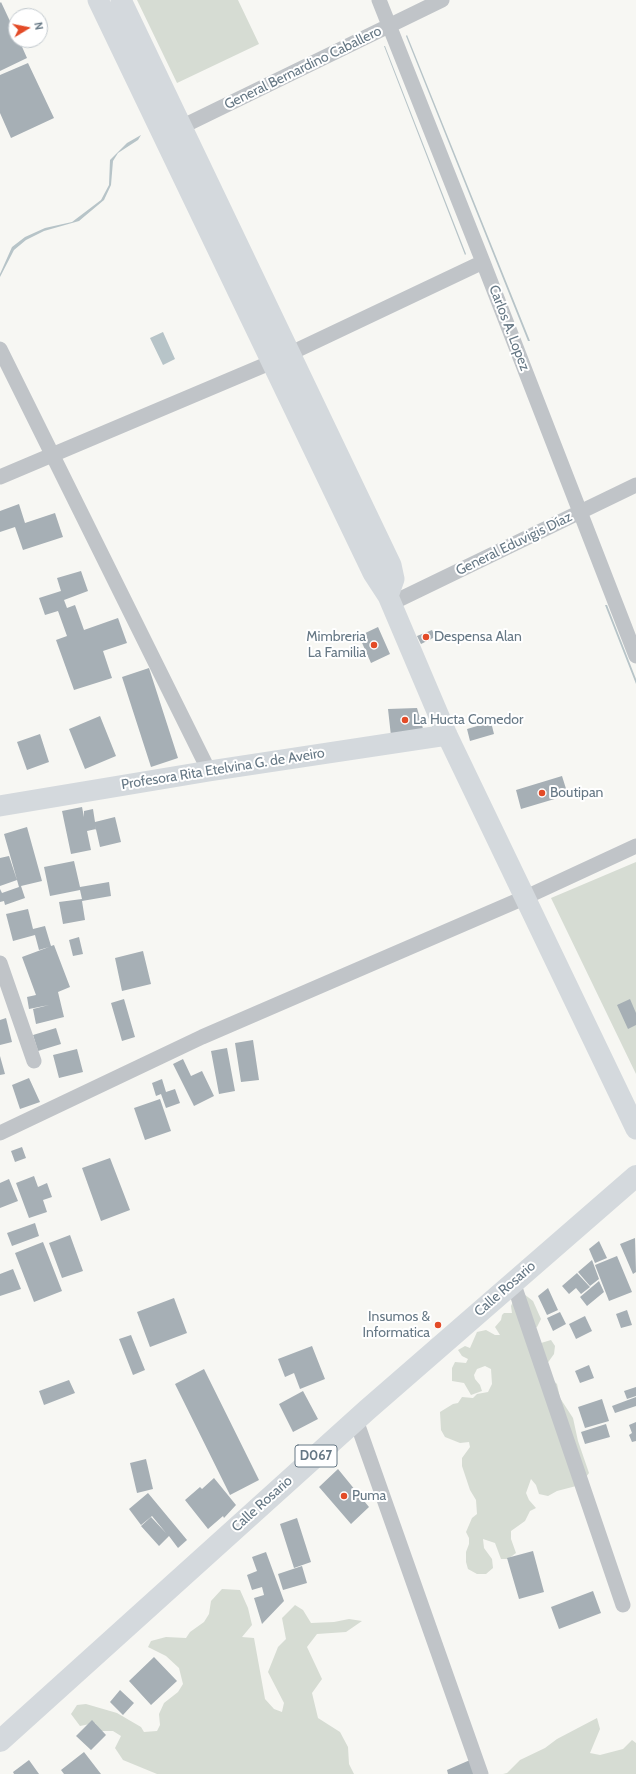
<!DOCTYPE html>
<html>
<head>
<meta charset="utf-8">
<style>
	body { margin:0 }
	#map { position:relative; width:636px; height:1774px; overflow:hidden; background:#f7f7f3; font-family:Cabin,sans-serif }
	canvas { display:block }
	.north { position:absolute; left:8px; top:8px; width:40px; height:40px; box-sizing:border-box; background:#fff; border:1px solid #c2c9ce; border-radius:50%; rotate:80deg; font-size:11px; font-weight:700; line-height:16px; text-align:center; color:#667885 }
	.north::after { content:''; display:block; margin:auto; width:14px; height:18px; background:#e34b27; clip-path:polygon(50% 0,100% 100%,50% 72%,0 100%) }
</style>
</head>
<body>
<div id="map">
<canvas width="636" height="1774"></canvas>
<div class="north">N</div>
</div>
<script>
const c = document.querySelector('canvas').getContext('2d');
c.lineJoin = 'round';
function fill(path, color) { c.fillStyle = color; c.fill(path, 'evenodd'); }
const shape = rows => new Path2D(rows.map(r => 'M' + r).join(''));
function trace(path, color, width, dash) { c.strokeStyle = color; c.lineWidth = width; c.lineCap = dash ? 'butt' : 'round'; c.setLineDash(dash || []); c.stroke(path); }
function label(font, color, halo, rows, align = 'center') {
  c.font = font + ' Cabin,sans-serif'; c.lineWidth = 4; c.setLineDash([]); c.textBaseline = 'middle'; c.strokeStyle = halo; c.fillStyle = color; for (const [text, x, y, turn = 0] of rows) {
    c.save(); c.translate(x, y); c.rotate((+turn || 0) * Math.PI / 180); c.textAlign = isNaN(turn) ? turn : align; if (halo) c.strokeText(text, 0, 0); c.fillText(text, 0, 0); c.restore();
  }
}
const green = shape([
	[137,0,238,0,259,44,177,83],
	[636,862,636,1074,551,898],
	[524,1294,533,1301,541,1319,537,1327,532,1330,541,1343,551,1340,555,1346,554,1354,544,1368,547,1375,557,1384,560,1398,573,1418,578,1441,589,1473,580,1485,557,1491,548,1496,539,1494,536,1485,531,1479,526,1493,529,1500,536,1508,530,1511,525,1521,511,1531,511,1539,516,1553,508,1559,501,1559,495,1543,483,1539,484,1548,492,1559,493,1568,486,1574,477,1574,468,1569,466,1562,466,1552,469,1544,469,1538,466,1532,472,1518,477,1514,476,1500,470,1490,462,1466,462,1458,470,1447,469,1442,460,1443,445,1437,441,1430,440,1412,453,1404,458,1403,462,1397,473,1398,477,1394,488,1392,492,1384,491,1369,485,1366,477,1369,474,1375,475,1379,480,1385,482,1391,471,1395,464,1383,452,1381,452,1368,455,1362,466,1363,468,1359,462,1356,458,1350,465,1346,470,1348,477,1332,486,1330,495,1335,500,1335,495,1327,501,1320,502,1315,504,1313,512,1313,511,1306,516,1295],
	[222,1589,240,1590,248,1608,252,1625,242,1637,254,1638,265,1699,274,1709,282,1712,284,1703,268,1672,278,1647,286,1639,282,1618,295,1605,303,1610,311,1623,334,1622,349,1619,362,1621,346,1632,317,1634,307,1647,322,1679,312,1693,318,1718,340,1732,348,1747,349,1764,354,1774,157,1774,123,1760,115,1748,121,1736,113,1731,101,1731,95,1723,80,1726,71,1714,77,1705,86,1704,117,1713,141,1727,144,1732,157,1731,160,1725,159,1714,164,1703,178,1692,183,1684,179,1668,166,1656,148,1647,151,1641,166,1637,186,1638,190,1632,204,1622,209,1614,211,1601],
	[597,1718,600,1729,590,1753,600,1755,623,1749,632,1740,636,1743,636,1774,503,1774,507,1773,520,1760,545,1748,557,1739]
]);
const water = shape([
	[407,35,530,341,528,341,406,36],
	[384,46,385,46,466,254,465,255],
	[141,135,138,140,118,153,113,161,111,185,104,200,79,221,44,231,26,240,14,250,0,277,0,274,12,247,25,237,45,228,72,222,101,200,109,185,110,160,127,143],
	[163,332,175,359,163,365,150,338],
	[605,605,607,605,636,679,636,684]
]);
const building = shape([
	[1,2,16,34,16,40,19,40,27,58,0,71,0,3],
	[28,63,54,118,11,138,0,113,0,75],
	[19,504,25,523,55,513,63,537,23,550,15,527,0,532,0,511],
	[81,571,88,591,64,600,67,608,75,605,84,630,118,618,127,643,103,651,112,678,74,690,56,640,67,636,58,611,45,615,39,598,61,591,57,578],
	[378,627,390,654,371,663,359,636],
	[432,630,435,637,421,644,417,636],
	[149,668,178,758,151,767,122,677],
	[417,708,424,732,391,736,388,709],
	[100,716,116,756,85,769,69,729],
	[491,722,494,734,470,741,467,729],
	[40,734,49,762,27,770,17,742],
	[562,776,568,795,521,809,516,790],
	[82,807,84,817,84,811,93,809,95,822,115,817,121,842,100,847,95,825,96,829,87,831,91,850,71,854,62,811],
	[27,827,42,881,21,886,25,898,5,905,4,901,0,902,0,889,2,893,19,887,4,834],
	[9,856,17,880,0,886,0,858],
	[74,861,80,887,109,882,111,896,82,901,85,920,63,924,59,902,82,899,80,890,50,896,44,867],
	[28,909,33,929,45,926,51,946,54,945,70,987,58,992,64,1017,36,1024,33,1009,49,1005,29,1009,27,997,36,995,22,957,49,947,39,950,35,935,13,941,6,914],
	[79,937,83,954,73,956,69,940],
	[143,951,151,984,122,991,115,958],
	[124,999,135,1037,122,1041,111,1003],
	[630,999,636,1013,636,1025,628,1029,617,1005],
	[6,1018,12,1042,0,1045,0,1020],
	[56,1028,61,1044,38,1051,33,1035],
	[253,1040,259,1080,241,1082,235,1043],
	[227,1048,235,1091,219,1094,211,1051],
	[77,1049,83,1072,59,1078,53,1055],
	[0,1056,5,1074,0,1075],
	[183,1059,191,1076,202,1071,214,1096,194,1106,173,1064],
	[29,1078,40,1102,20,1109,12,1085],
	[162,1079,166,1092,175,1089,180,1103,166,1108,161,1094,156,1096,152,1083],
	[160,1099,171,1131,145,1140,134,1108],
	[22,1147,26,1158,15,1162,11,1151],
	[110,1158,130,1210,101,1221,82,1168],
	[34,1176,38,1187,47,1183,52,1197,43,1200,47,1212,29,1218,16,1183],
	[9,1179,18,1201,0,1208,0,1183],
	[35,1223,39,1236,12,1246,7,1233],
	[70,1235,83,1271,62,1278,49,1243],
	[635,1238,636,1272,633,1274,620,1244],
	[599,1241,607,1258,595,1263,589,1249],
	[43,1242,62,1291,34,1302,15,1253],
	[617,1256,632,1292,609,1301,595,1265],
	[592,1260,599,1279,590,1286,578,1272],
	[13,1269,21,1289,0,1296,0,1274],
	[577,1273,590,1287,581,1294,576,1288,569,1294,562,1286],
	[599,1281,604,1292,587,1306,580,1297],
	[548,1288,558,1310,547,1315,538,1296],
	[174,1298,187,1333,150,1347,137,1312],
	[627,1310,632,1325,621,1328,616,1314],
	[560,1312,566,1324,553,1331,547,1318],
	[585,1316,592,1331,576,1339,569,1324],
	[131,1335,145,1370,133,1375,119,1339],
	[312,1346,325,1379,300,1389,294,1373,285,1377,278,1359],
	[589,1365,594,1378,580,1383,575,1371],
	[204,1369,259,1480,230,1495,175,1384],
	[69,1380,75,1393,44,1405,39,1391],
	[636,1387,636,1396,627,1399,624,1391],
	[303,1391,318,1419,293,1432,279,1404],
	[636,1397,636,1406,615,1413,612,1406],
	[602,1399,609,1421,585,1428,578,1407],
	[636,1422,636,1441,632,1442,629,1435,632,1433,629,1425],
	[606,1424,610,1437,585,1444,581,1432],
	[146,1459,153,1489,137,1493,130,1463],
	[338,1469,369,1507,351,1524,319,1487],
	[214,1478,236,1505,224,1518,223,1516,208,1529,185,1500,200,1487,202,1489],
	[148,1493,187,1540,178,1548,169,1536,159,1546,141,1526,151,1517,166,1533,152,1516,141,1525,129,1509],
	[297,1518,311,1562,294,1568,280,1524],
	[533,1551,544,1592,519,1599,507,1558],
	[266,1552,284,1601,262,1624,254,1598,264,1595,262,1587,252,1590,247,1575,257,1571,252,1557],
	[302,1566,307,1583,283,1590,278,1574],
	[593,1591,601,1613,559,1629,551,1607],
	[154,1657,177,1681,151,1705,129,1681],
	[120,1690,134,1703,123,1715,110,1702],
	[92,1720,106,1735,91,1750,76,1736],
	[84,1752,101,1774,64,1774,61,1770],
	[29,1760,39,1774,14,1774,13,1772],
	[470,1760,476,1774,448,1774,447,1770]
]);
const street = shape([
	[379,0,483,262,636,656],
	[173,131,442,0],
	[0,349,209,771],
	[0,477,272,362,483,262],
	[392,603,636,485],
	[0,963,34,1061],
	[0,1133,202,1037,526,897,636,846],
	[513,1282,623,1605],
	[356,1420,481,1774]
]);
const secondary = shape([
	[98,0,373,573,388,596,447,735,636,1129],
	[121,0,391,565,394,579,388,596],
	[0,806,209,771,447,735]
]);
const primary = shape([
	[0,1741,367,1410,636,1176]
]);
const markers = [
	[426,637,4,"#e34b27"],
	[374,645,4,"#e34b27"],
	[405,720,4,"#e34b27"],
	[542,793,4,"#e34b27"],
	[438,1325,4,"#e34b27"],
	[344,1496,4,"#e34b27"]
];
const shields = [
	[316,1456,42]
];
const shieldNames = [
	["D067",316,1456]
];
const streetNames = [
	["General Bernardino Caballero",303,68,-26],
	["Carlos A. Lopez",509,328,69],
	["General Eduvigis Díaz",514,544,-26],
	["Profesora Rita Etelvina G. de Aveiro",223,769,-9],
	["Calle Rosario",505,1289,-41],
	["Calle Rosario",262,1504,-42]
];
const poiNames = [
	["Mimbreria",366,637,"right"],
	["La Familia",366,653,"right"],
	["Despensa Alan",434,637],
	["La Hucta Comedor",413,720],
	["Boutipan",550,793],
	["Insumos &",430,1317,"right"],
	["Informatica",430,1333,"right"],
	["Puma",352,1496]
];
fill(green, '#d6dcd3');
fill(water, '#b7c4c8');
fill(building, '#a6afb5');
trace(street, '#c0c4c8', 15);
trace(secondary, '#d4d9dd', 21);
trace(primary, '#d4d9dd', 22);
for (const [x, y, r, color] of markers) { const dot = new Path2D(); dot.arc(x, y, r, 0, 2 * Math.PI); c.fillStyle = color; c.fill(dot); trace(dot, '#fff', 1.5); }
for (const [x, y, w] of shields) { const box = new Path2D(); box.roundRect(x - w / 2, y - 11, w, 22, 3); c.fillStyle = '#fff'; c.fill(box); trace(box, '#667885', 1); }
label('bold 13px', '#667885', null, shieldNames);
label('14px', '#667885', '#fff', streetNames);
label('14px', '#667885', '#fff', poiNames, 'left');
</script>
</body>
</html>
